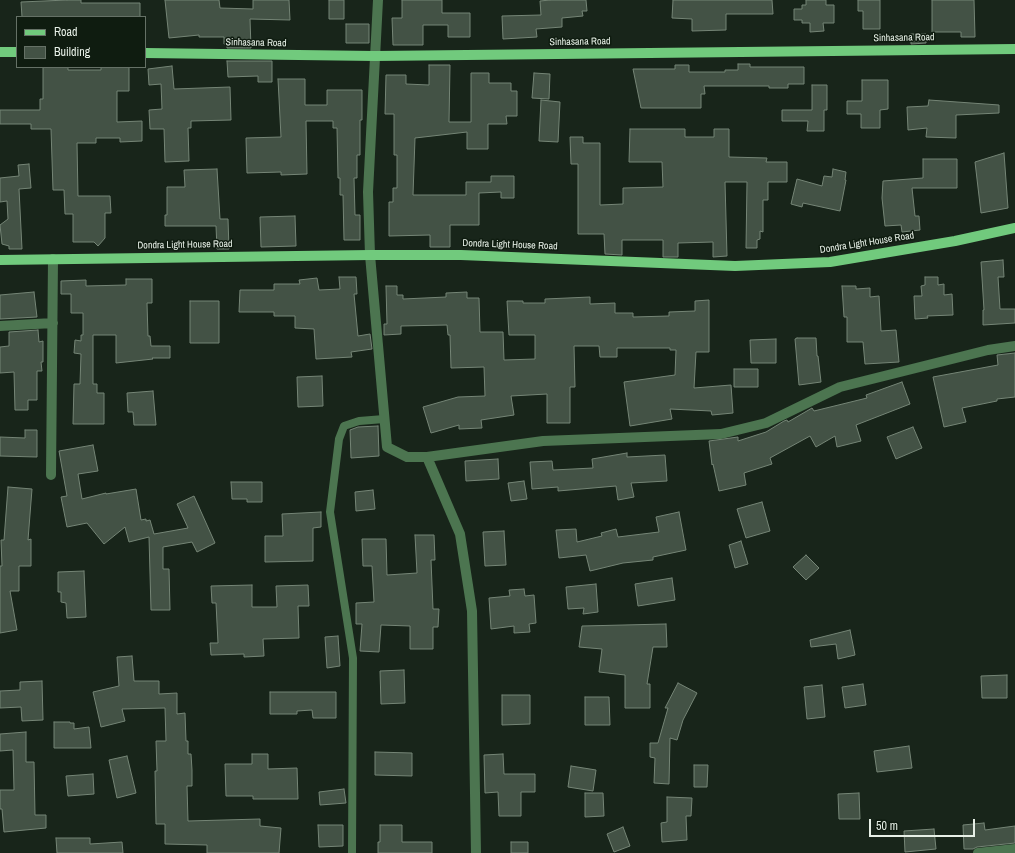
<!DOCTYPE html>
<html>
<head>
<meta charset="utf-8">
<style>
	body { margin:0 }
	#map { position:relative; width:1015px; height:853px; overflow:hidden; background:#18251a; font-family:"Archivo Narrow",sans-serif }
	canvas { display:block }
	.legend { position:absolute; left:16px; top:16px; width:130px; height:52px; box-sizing:border-box; background:#0f1c10; border:1px solid #657166; margin:0; padding:5px 7px; list-style:none; font-size:12px; color:#e7f0e7 }
	.legend li { display:flex; align-items:center; gap:8px; height:20px }
	.legend b { width:20px; border:1px solid #657166 }
	.scale { position:absolute; left:869px; top:819px; width:106px; height:18px; box-sizing:border-box; border:2px solid #e7f0e7; border-top:0; padding-left:5px; font-size:12px; line-height:14px; white-space:nowrap; color:#e7f0e7; -webkit-text-stroke:3px #0f1c10; paint-order:stroke }
</style>
</head>
<body>
<div id="map">
<canvas width="1015" height="853"></canvas>
<ul class="legend">
<li><b style="height:5px;background:#71ca7d"></b>Road</li>
<li><b style="height:11px;background:#435245"></b>Building</li>
</ul>
<div class="scale">50 m</div>
</div>
<script>
const c = document.querySelector('canvas').getContext('2d');
c.lineJoin = 'round';
function fill(path, color) { c.fillStyle = color; c.fill(path, 'evenodd'); }
const shape = rows => new Path2D(rows.map(r => 'M' + r).join(''));
function trace(path, color, width, dash) { c.strokeStyle = color; c.lineWidth = width; c.lineCap = dash ? 'butt' : 'round'; c.setLineDash(dash || []); c.stroke(path); }
function label(font, color, halo, rows, align = 'center') {
  c.font = font + ' "Archivo Narrow",sans-serif'; c.lineWidth = 3; c.setLineDash([]); c.textBaseline = 'middle'; c.strokeStyle = halo; c.fillStyle = color; for (const [text, x, y, turn = 0] of rows) {
    c.save(); c.translate(x, y); c.rotate((+turn || 0) * Math.PI / 180); c.textAlign = isNaN(turn) ? turn : align; if (halo) c.strokeText(text, 0, 0); c.fillText(text, 0, 0); c.restore();
  }
}
const building = shape([
	[67,0,81,0,81,3,140,3,140,17,22,17,21,2,67,0],
	[165,0,219,0,220,8,253,9,253,0,289,0,290,20,250,19,251,48,227,48,227,44,224,44,224,37,199,37,199,35,169,38,165,0],
	[329,0,344,0,344,19,329,19,329,0],
	[402,0,442,0,442,13,470,13,470,37,448,37,448,25,423,25,423,45,393,45,392,18,402,18,402,0],
	[550,0,586,0,587,11,582,11,583,16,562,18,562,27,536,29,537,37,503,39,502,16,541,15,540,1,550,0],
	[673,0,772,0,773,14,726,14,726,30,692,31,692,19,672,18,673,0],
	[806,0,826,0,826,5,834,5,834,23,823,23,824,31,810,32,810,23,802,23,802,20,794,20,794,9,802,9,802,5,806,5,806,0],
	[858,0,880,0,880,29,863,29,863,11,858,11,858,0],
	[932,0,974,0,975,37,961,37,961,32,932,32,932,0],
	[346,24,369,24,369,43,346,43,346,24],
	[911,34,926,34,926,43,911,44,911,34],
	[227,61,272,61,272,82,258,82,258,76,228,77,227,61],
	[738,64,750,64,750,67,804,67,804,84,788,84,788,88,769,88,769,86,704,86,705,94,701,94,701,108,641,108,633,69,675,69,675,65,689,65,689,72,725,72,725,70,738,70,738,64],
	[429,65,450,65,449,122,471,122,471,73,489,73,489,83,511,83,511,91,517,91,517,116,506,116,507,124,488,124,488,149,467,149,467,132,415,138,413,195,466,195,466,182,491,182,491,176,514,176,514,198,501,198,501,192,479,193,479,225,450,225,450,247,430,247,430,235,389,236,389,202,393,202,393,188,397,188,397,155,394,155,394,114,385,114,386,75,406,75,406,84,429,85,429,65],
	[172,66,174,89,230,87,231,120,191,121,191,128,188,128,189,161,165,162,164,129,150,129,149,110,162,109,161,84,149,85,148,69,172,66],
	[43,67,68,67,68,70,101,70,101,67,129,67,129,91,117,91,117,122,142,121,142,141,120,142,120,138,96,138,96,143,77,143,78,196,110,196,111,213,105,213,105,238,98,246,94,242,73,242,73,214,65,214,64,190,53,190,51,129,31,129,31,124,0,124,0,110,40,110,40,99,43,99,43,67],
	[534,73,550,74,549,99,532,98,534,73],
	[278,79,305,79,305,105,327,105,327,90,362,90,362,120,360,120,360,155,357,155,357,178,354,178,355,215,360,215,360,240,344,240,343,195,340,195,340,178,338,178,337,128,333,128,333,121,306,121,307,174,281,175,281,172,247,173,246,138,281,137,278,79],
	[862,80,888,80,888,109,880,110,880,128,861,128,861,114,847,114,847,101,862,101,862,80],
	[812,85,827,85,827,110,824,110,824,131,807,131,808,121,782,121,782,110,812,110,812,85],
	[541,100,560,102,558,142,539,141,541,100],
	[929,100,999,105,999,113,956,115,956,138,926,137,927,128,908,130,907,107,928,106,929,100],
	[630,129,685,129,685,137,714,137,714,129,729,129,729,157,767,158,766,162,787,162,787,182,768,182,768,200,763,200,763,232,760,231,760,239,757,240,757,248,746,248,747,182,725,182,727,256,713,257,713,242,678,243,678,257,663,257,663,240,622,240,622,255,605,254,604,234,578,234,578,164,571,164,570,137,583,137,583,143,600,143,600,205,623,204,623,188,663,187,662,162,629,162,630,129],
	[1004,153,1008,208,981,213,975,162,1004,153],
	[923,159,957,159,957,188,912,188,915,216,919,216,920,230,902,232,901,225,885,226,882,198,883,181,923,178,923,159],
	[29,164,31,188,19,189,22,249,9,249,9,246,2,244,0,225,8,219,7,201,0,202,0,178,19,176,18,165,29,164],
	[217,169,220,219,228,219,229,249,217,249,216,226,165,226,165,215,167,215,167,187,185,187,184,170,217,169],
	[833,169,846,172,845,180,846,180,840,211,803,203,802,207,791,204,797,179,822,186,824,176,832,177,833,169],
	[295,216,296,246,261,247,260,217,295,216],
	[1003,260,1004,277,998,277,1000,309,1015,309,1015,323,983,325,983,310,984,310,981,262,1003,260],
	[339,277,356,277,357,294,354,294,358,336,370,334,372,349,351,352,352,357,316,359,314,329,295,328,295,316,274,316,274,312,239,312,240,290,274,290,274,284,300,284,299,280,317,278,319,290,340,289,339,277],
	[925,277,938,277,938,285,944,284,944,295,952,294,953,315,927,316,928,318,915,319,914,296,922,296,921,286,925,285,925,277],
	[126,279,152,279,152,303,147,303,148,336,150,336,151,346,170,346,170,358,152,358,153,359,116,363,116,335,93,335,93,384,97,384,97,393,104,393,104,424,73,424,74,384,80,384,81,354,74,353,75,340,81,341,81,335,83,335,83,313,71,313,71,294,61,294,61,281,86,280,86,286,126,285,126,279],
	[386,286,397,286,397,295,403,295,403,299,446,297,446,293,467,292,467,298,479,298,480,332,503,332,504,360,535,359,535,335,509,335,507,301,523,301,523,303,545,303,545,299,590,297,590,304,615,303,615,313,633,313,633,317,669,316,669,312,695,311,695,301,709,300,709,352,696,352,694,388,731,385,733,413,712,415,711,411,670,409,672,419,630,426,624,382,675,375,676,350,670,350,670,348,617,348,617,357,600,357,599,346,574,346,575,387,570,387,570,423,547,423,547,394,511,396,514,415,481,420,482,428,459,429,459,425,431,433,423,407,458,397,485,396,484,367,451,368,450,335,448,335,447,325,401,326,401,334,384,335,384,324,387,324,386,286],
	[842,286,856,286,856,289,870,288,870,297,879,296,881,331,896,330,899,362,865,364,863,342,847,342,847,317,844,317,842,286],
	[34,292,37,317,0,319,0,295,34,292],
	[190,301,219,301,219,343,190,343,190,301],
	[38,330,39,342,43,341,43,362,41,362,42,371,37,371,37,400,28,400,28,410,15,410,14,372,0,373,0,347,9,346,9,332,38,330],
	[797,338,816,338,817,356,818,356,821,382,799,385,795,339,797,338],
	[776,339,776,363,751,363,750,340,776,339],
	[1015,353,1015,397,997,399,997,401,962,408,966,422,944,427,933,377,998,365,997,355,1015,353],
	[734,369,758,369,758,387,734,387,734,369],
	[322,376,323,406,298,407,297,377,322,376],
	[902,382,910,404,856,425,861,441,837,447,835,436,816,447,810,436,770,458,772,464,744,473,746,485,719,491,713,464,712,465,709,441,738,437,738,441,766,432,784,421,787,420,788,422,812,408,814,411,867,398,866,395,902,382],
	[153,391,156,425,134,425,133,412,128,412,127,393,153,391],
	[378,426,379,456,351,458,350,430,358,427,378,426],
	[913,427,922,448,896,459,887,437,913,427],
	[25,430,37,430,37,457,0,456,0,437,25,438,25,430],
	[93,445,98,471,78,474,82,499,106,493,106,494,136,489,141,520,146,519,146,521,150,520,154,534,188,528,177,504,194,496,215,543,197,552,192,542,163,547,163,569,169,569,170,610,151,610,149,537,129,542,125,527,104,544,87,523,67,527,61,497,67,496,59,451,93,445],
	[627,453,627,457,665,455,667,481,631,483,634,497,618,500,616,486,558,491,558,487,532,489,530,462,552,461,553,470,593,468,592,459,627,453],
	[498,459,499,479,466,481,465,461,498,459],
	[524,481,527,499,511,501,508,483,524,481],
	[231,482,262,482,262,502,247,502,247,499,232,499,231,482],
	[8,487,32,489,28,540,31,539,31,566,19,566,19,591,10,591,17,630,0,633,0,566,2,566,1,540,4,540,8,487],
	[373,490,375,509,356,511,355,492,373,490],
	[762,502,770,531,746,538,737,509,762,502],
	[321,512,321,527,313,528,313,561,265,562,265,536,283,536,282,514,321,512],
	[679,512,686,550,653,557,653,560,623,563,590,571,586,555,559,558,556,530,576,529,577,542,602,536,601,533,616,529,618,537,659,532,656,517,679,512],
	[504,531,506,565,485,566,483,532,504,531],
	[415,535,434,535,435,560,431,560,433,609,439,609,438,627,433,627,433,649,410,649,410,626,381,625,379,652,360,651,362,624,356,624,356,603,374,602,372,566,363,566,362,539,386,539,387,575,417,573,415,535],
	[741,541,748,564,735,568,729,545,741,541],
	[806,555,819,568,806,580,793,567,806,555],
	[84,571,86,617,67,618,66,603,61,602,61,592,58,592,58,572,84,571],
	[672,578,675,600,638,606,635,584,672,578],
	[596,584,598,612,583,614,584,608,568,609,566,587,596,584],
	[252,585,252,607,277,607,276,586,308,585,309,606,298,606,299,638,263,639,264,656,244,657,244,654,211,655,210,643,218,643,216,603,212,603,211,586,252,585],
	[524,589,525,596,534,595,536,623,529,624,530,632,514,633,514,626,491,629,489,598,510,596,509,590,524,589],
	[666,624,667,647,653,647,647,684,650,684,650,708,625,708,625,675,599,672,602,649,579,647,582,626,666,624],
	[850,630,855,655,838,659,836,644,811,647,810,640,850,630],
	[338,636,340,666,327,668,325,637,338,636],
	[132,656,134,681,159,681,159,694,177,693,177,714,185,713,186,741,188,741,188,754,191,754,192,770,192,786,187,786,188,821,260,819,260,826,281,828,279,853,207,853,207,845,165,844,165,824,156,824,155,771,157,771,156,741,166,741,165,708,122,709,125,721,101,727,93,692,119,686,117,657,132,656],
	[404,670,405,703,381,704,380,671,404,670],
	[1007,675,1007,698,982,698,981,676,1007,675],
	[42,681,43,720,22,721,21,707,0,708,0,691,20,690,20,682,42,681],
	[678,683,697,693,683,720,677,740,670,738,669,784,654,783,655,758,650,757,650,743,658,743,668,708,665,708,678,683],
	[863,684,866,705,845,708,842,687,863,684],
	[822,685,825,717,807,719,804,687,822,685],
	[270,692,336,692,336,718,313,718,312,710,297,711,297,714,270,714,270,692],
	[502,695,530,695,530,724,502,725,502,695],
	[585,697,609,697,610,725,585,725,585,697],
	[54,722,70,722,70,723,74,723,74,729,89,727,91,748,54,748,54,722],
	[26,732,26,762,34,762,35,815,46,815,46,828,4,832,2,809,0,809,0,790,14,790,13,750,0,751,0,734,26,732],
	[909,746,912,768,877,772,874,751,909,746],
	[375,752,412,753,412,776,375,775,375,752],
	[252,754,268,754,268,769,297,768,298,799,253,799,253,796,226,796,225,764,252,764,252,754],
	[503,754,504,774,535,774,535,792,521,792,521,816,499,816,498,792,485,793,484,755,503,754],
	[127,756,136,793,117,798,109,760,127,756],
	[694,765,708,765,707,787,694,787,694,765],
	[571,766,596,770,593,791,568,787,571,766],
	[93,774,94,794,68,796,66,776,93,774],
	[344,789,346,803,320,805,319,792,344,789],
	[585,793,603,793,604,816,585,817,585,793],
	[859,793,860,819,839,819,838,794,859,793],
	[667,797,692,798,691,816,686,816,687,840,662,842,661,823,667,822,667,797],
	[984,823,985,830,1015,826,1015,843,977,847,973,849,964,849,963,825,984,823],
	[318,825,343,825,343,846,319,847,318,825],
	[380,825,402,825,402,842,432,842,432,853,378,853,378,842,380,842,380,825],
	[623,827,630,846,614,852,607,834,623,827],
	[934,829,936,849,905,852,904,831,934,829],
	[56,838,90,838,90,844,122,842,123,853,57,853,56,838],
	[511,842,528,842,528,853,511,853,511,842]
]);
const lane = shape([
	[352,853,353,658,330,512,339,439,344,426,359,421,384,419]
]);
const street = shape([
	[378,0,368,192,370,255,387,447,407,457,427,457,543,441,721,434,766,423,840,387,988,350,1015,346],
	[0,326,53,323],
	[427,457,460,534,472,611,476,853],
	[51,475,53,259],
	[978,853,1015,849]
]);
const primary = shape([
	[0,52,17,52],
	[145,53,375,56,1015,49],
	[0,260,370,255,461,255,735,266,830,262,955,241,1015,228]
]);
const streetNames = [
	["Sinhasana Road",904,38,-1],
	["Sinhasana Road",580,42,-1],
	["Sinhasana Road",256,43,1],
	["Dondra Light House Road",867,243,-9],
	["Dondra Light House Road",185,245,-1],
	["Dondra Light House Road",510,245,2]
];
fill(building, '#435245');
trace(building, '#758576', 1);
trace(lane, '#4c7550', 8);
trace(street, '#4c7550', 10);
trace(primary, '#71ca7d', 10);
label('10px', '#e7f0e7', '#0f1c10', streetNames);
</script>
</body>
</html>
